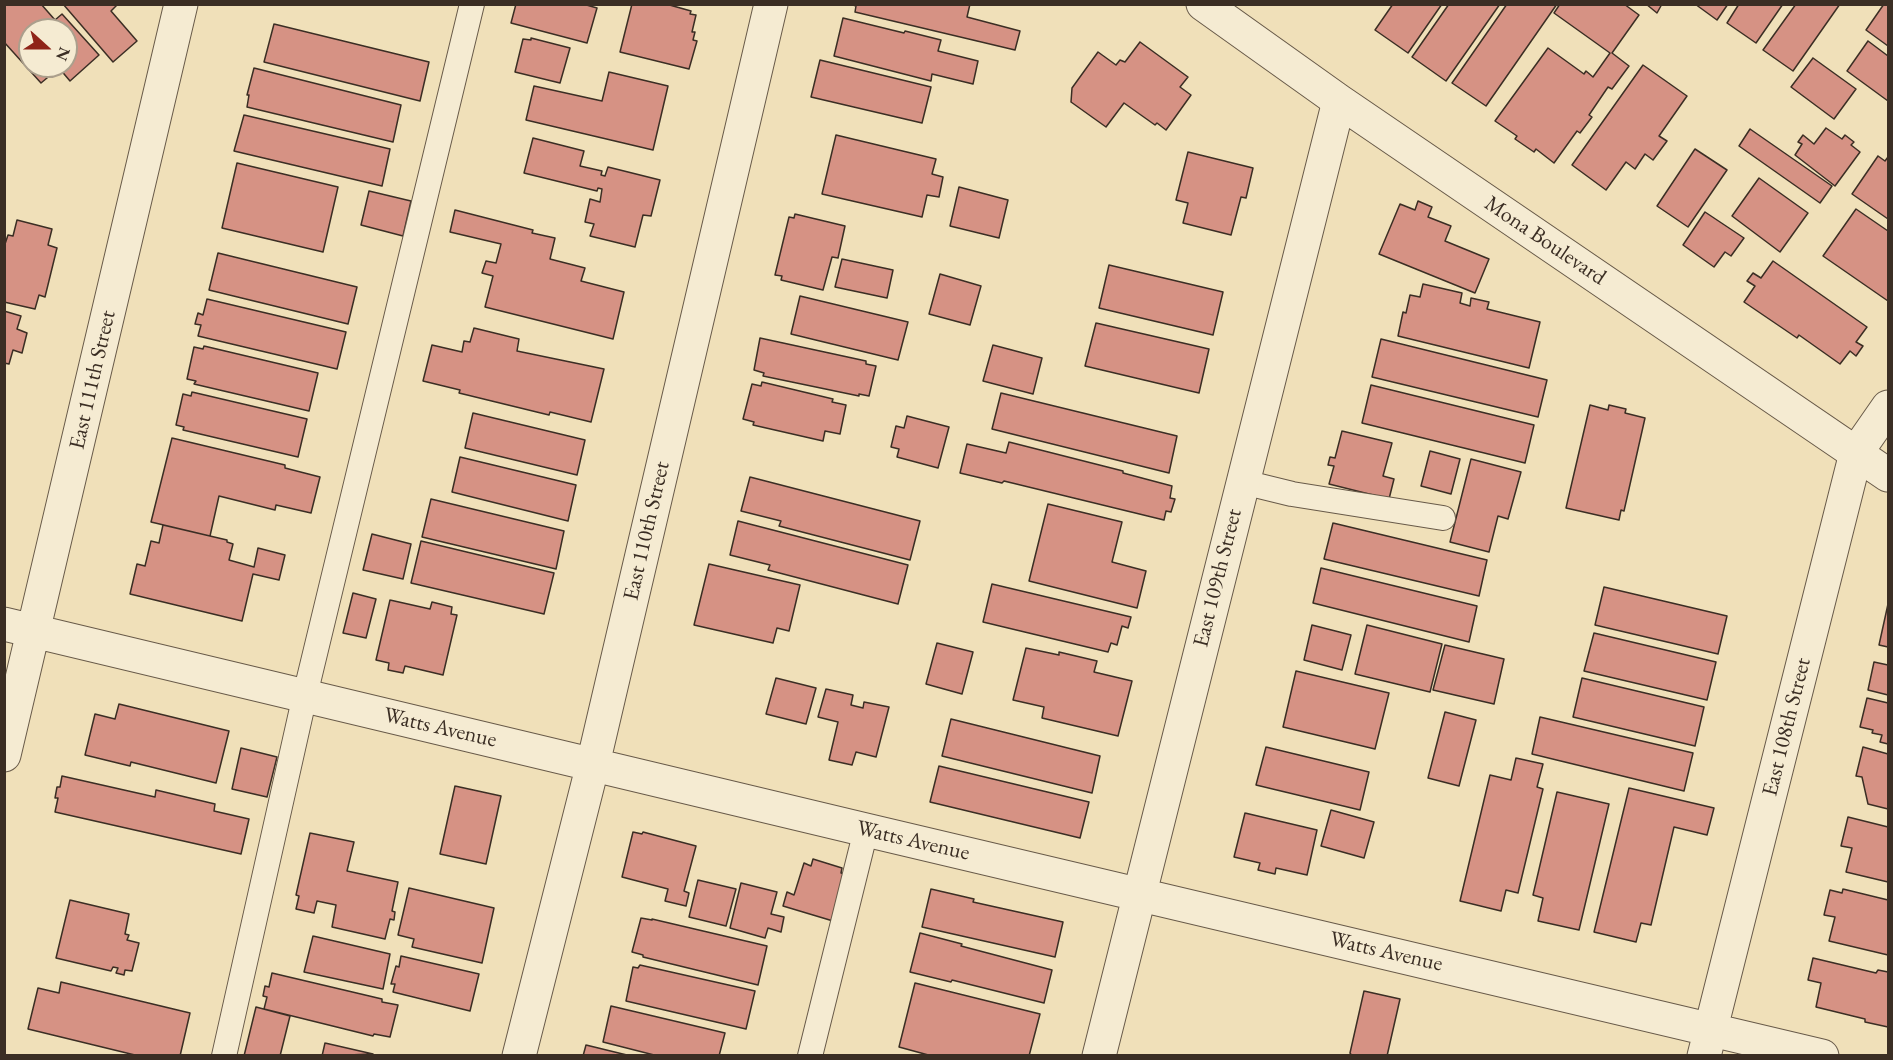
<!DOCTYPE html>
<html>
<head>
<meta charset="utf-8">
<style>
	body { margin:0 }
	#map { position:relative; width:1893px; height:1060px; overflow:hidden; background:#f0e0b9; font-family:"EB Garamond",serif }
	canvas { display:block }
	.frame { position:absolute; inset:0; border:6px solid #3b2e24; pointer-events:none }
	.north { position:absolute; left:18px; top:18px; width:60px; height:60px; box-sizing:border-box; background:#f5ebd2; border:2px solid #ab9f8c; border-radius:50%; rotate:111deg; font-size:16px; font-weight:700; line-height:24px; text-align:center; color:#3b2e24 }
	.north::after { content:''; display:block; margin:auto; width:21px; height:27px; background:#8f2418; clip-path:polygon(50% 0,100% 100%,50% 72%,0 100%) }
</style>
</head>
<body>
<div id="map">
<canvas width="1893" height="1060"></canvas>
<div class="frame"></div>
<div class="north">N</div>
</div>
<script>
const c = document.querySelector('canvas').getContext('2d');
c.lineJoin = 'round';
function fill(path, color) { c.fillStyle = color; c.fill(path, 'evenodd'); }
const shape = rows => new Path2D(rows.map(r => 'M' + r).join(''));
function trace(path, color, width, dash) { c.strokeStyle = color; c.lineWidth = width; c.lineCap = dash ? 'butt' : 'round'; c.setLineDash(dash || []); c.stroke(path); }
function label(font, color, halo, rows, align = 'center') {
  c.font = font + ' "EB Garamond",serif'; c.lineWidth = 4.5; c.setLineDash([]); c.textBaseline = 'middle'; c.strokeStyle = halo; c.fillStyle = color; for (const [text, x, y, turn = 0] of rows) {
    c.save(); c.translate(x, y); c.rotate((+turn || 0) * Math.PI / 180); c.textAlign = isNaN(turn) ? turn : align; if (halo) c.strokeText(text, 0, 0); c.fillText(text, 0, 0); c.restore();
  }
}
const building = shape([
	[4,4,41,4,55,20,62,14,99,55,70,81,59,68,41,83,4,42,4,4],
	[30,30,66,30,66,66,30,66,30,30],
	[63,4,118,4,111,11,137,41,113,62,63,4],
	[516,4,583,4,597,8,587,43,511,23,516,4],
	[632,4,666,4,691,11,690,14,696,15,692,32,695,32,693,40,697,41,689,69,620,52,632,4],
	[850,4,970,4,967,17,1020,31,1015,50,855,12,856,6,850,4],
	[1393,4,1442,4,1408,53,1375,30,1393,4],
	[1449,4,1500,4,1446,81,1412,57,1449,4],
	[1507,4,1557,4,1486,106,1452,83,1507,4],
	[1560,4,1624,4,1639,15,1612,53,1629,66,1612,89,1608,87,1589,115,1592,117,1580,133,1577,131,1554,163,1536,149,1534,152,1515,139,1517,136,1495,121,1548,48,1584,74,1586,71,1593,77,1610,53,1554,13,1560,4],
	[1646,4,1662,4,1657,13,1646,4],
	[1695,4,1728,4,1717,20,1695,4],
	[1739,4,1783,4,1756,43,1727,23,1739,4],
	[1796,4,1840,4,1793,71,1763,50,1796,4],
	[1884,4,1888,4,1888,46,1866,30,1884,4],
	[843,18,904,33,905,31,941,40,938,51,978,61,973,84,932,74,931,81,834,56,843,18],
	[274,24,429,62,420,101,264,62,274,24],
	[531,38,570,48,560,83,515,72,523,39,531,40,531,38],
	[1868,41,1888,56,1888,101,1847,71,1868,41],
	[1140,42,1188,77,1180,87,1191,95,1166,130,1157,123,1155,125,1124,103,1106,127,1071,102,1072,88,1098,52,1116,65,1120,60,1125,62,1140,42],
	[1813,58,1856,89,1834,119,1791,87,1813,58],
	[820,60,931,87,922,123,811,97,820,60],
	[1643,65,1687,96,1659,136,1667,141,1653,160,1645,154,1635,169,1626,162,1606,190,1572,165,1643,65],
	[254,68,401,105,393,142,247,107,249,95,247,95,254,68],
	[609,72,668,86,653,150,526,120,534,86,602,101,609,72],
	[244,115,390,149,382,186,234,151,244,115],
	[1826,128,1842,139,1845,135,1854,142,1851,145,1860,152,1835,186,1795,155,1802,144,1798,142,1803,135,1814,144,1826,128],
	[1750,129,1832,186,1820,203,1739,146,1750,129],
	[836,135,936,159,932,174,943,177,939,197,927,195,922,217,822,194,836,135],
	[533,138,584,151,580,166,602,171,601,175,605,176,608,167,660,180,651,216,643,215,635,247,590,236,594,224,585,222,590,199,600,202,602,189,598,188,597,191,524,173,533,138],
	[1695,149,1727,170,1688,227,1657,206,1695,149],
	[1188,152,1253,168,1246,198,1241,197,1231,235,1183,223,1188,203,1176,200,1188,152],
	[1878,156,1885,161,1888,157,1888,219,1852,194,1878,156],
	[237,163,338,187,323,252,222,228,237,163],
	[1759,178,1808,213,1780,252,1732,216,1759,178],
	[959,187,1008,200,999,238,950,226,959,187],
	[369,191,411,201,403,236,361,225,369,191],
	[1418,201,1432,207,1428,217,1451,226,1445,241,1489,259,1475,293,1379,254,1400,204,1415,210,1418,201],
	[1856,209,1888,231,1888,301,1823,256,1856,209],
	[455,210,533,230,532,233,555,238,550,259,585,268,581,281,624,292,613,339,485,307,493,276,482,273,486,261,496,263,501,244,450,232,455,210],
	[1705,212,1744,238,1731,256,1725,252,1714,267,1683,245,1705,212],
	[795,214,845,226,838,258,832,257,823,290,781,280,782,276,775,275,789,217,794,218,795,214],
	[17,220,52,229,48,245,57,248,45,297,39,295,35,309,4,302,4,247,8,235,13,236,17,220],
	[218,253,357,287,348,324,209,290,218,253],
	[842,259,893,270,887,298,835,287,842,259],
	[1773,261,1867,327,1856,342,1863,346,1856,356,1850,351,1840,364,1799,335,1797,338,1744,302,1755,286,1747,281,1753,273,1761,278,1773,261],
	[1109,265,1223,292,1213,335,1099,308,1109,265],
	[940,274,981,286,970,325,929,314,940,274],
	[1423,284,1462,293,1460,303,1470,306,1471,298,1489,302,1487,309,1540,322,1529,368,1398,336,1403,312,1406,313,1410,295,1420,297,1423,284],
	[800,296,908,322,898,360,791,334,800,296],
	[207,299,346,332,337,369,198,336,201,325,195,324,198,313,203,315,207,299],
	[4,311,21,316,17,329,27,333,22,353,13,350,9,364,4,363,4,311],
	[1096,323,1209,349,1199,393,1085,366,1096,323],
	[474,328,519,339,517,351,604,369,591,422,550,412,549,415,459,393,460,390,423,381,432,345,462,352,464,341,470,342,474,328],
	[760,338,866,361,866,364,876,366,869,396,859,394,859,396,763,376,764,373,754,370,760,338],
	[1381,339,1547,380,1538,417,1372,377,1381,339],
	[993,345,1042,358,1033,394,983,381,993,345],
	[204,346,318,373,309,411,194,384,196,381,187,379,194,347,203,349,204,346],
	[762,382,833,399,832,402,846,405,840,434,825,431,823,441,753,425,754,422,743,419,752,384,761,386,762,382],
	[1371,385,1534,425,1525,463,1362,423,1371,385],
	[192,392,307,419,298,457,183,430,184,427,176,425,183,394,191,396,192,392],
	[1001,393,1177,436,1169,473,992,429,1001,393],
	[1590,405,1608,410,1609,405,1626,409,1625,413,1645,418,1624,511,1621,510,1619,520,1566,508,1590,405],
	[473,413,585,440,577,475,465,448,473,413],
	[907,416,949,427,938,468,897,457,899,449,891,447,896,426,904,428,907,416],
	[1342,431,1392,443,1383,476,1394,479,1389,499,1329,484,1334,466,1328,465,1330,457,1335,458,1342,431],
	[172,438,285,465,285,468,320,477,311,513,276,505,275,510,219,496,210,536,151,522,172,438],
	[1009,442,1123,471,1123,473,1172,486,1170,498,1175,499,1171,512,1166,511,1164,520,1004,481,1002,483,960,473,967,444,1006,453,1009,442],
	[1430,451,1460,459,1451,494,1421,486,1430,451],
	[460,457,576,485,568,521,452,492,460,457],
	[1471,459,1521,472,1508,519,1498,516,1489,552,1450,542,1471,459],
	[750,477,920,521,910,560,779,526,781,521,741,511,750,477],
	[431,499,564,531,556,569,422,537,431,499],
	[1048,504,1122,522,1112,562,1146,571,1137,608,1029,581,1048,504],
	[738,521,908,565,898,604,768,570,770,565,730,555,738,521],
	[1333,523,1487,560,1479,596,1324,559,1333,523],
	[163,525,227,540,227,542,233,544,229,560,254,567,258,548,285,555,279,580,253,574,242,621,130,594,137,564,145,566,151,541,159,543,163,525],
	[372,534,411,544,403,579,363,570,372,534],
	[421,541,554,573,544,614,411,583,421,541],
	[709,564,800,585,789,631,777,628,773,643,694,625,709,564],
	[1321,568,1477,606,1469,642,1313,603,1321,568],
	[992,584,1131,617,1128,628,1122,626,1117,645,1111,643,1108,652,983,622,992,584],
	[1604,587,1727,616,1718,654,1595,625,1604,587],
	[353,593,376,599,366,638,343,633,353,593],
	[390,600,430,609,432,602,452,607,451,614,457,615,443,675,405,666,403,673,388,670,389,663,376,660,390,600],
	[1888,604,1888,647,1879,645,1888,604],
	[1312,625,1351,635,1342,670,1304,660,1312,625],
	[1367,625,1442,644,1430,692,1355,674,1367,625],
	[1594,633,1716,662,1707,700,1584,671,1594,633],
	[937,643,973,652,962,694,926,684,937,643],
	[1445,645,1504,659,1494,704,1433,690,1445,645],
	[1026,648,1059,655,1059,652,1097,661,1094,672,1132,681,1118,736,1042,718,1044,707,1013,700,1026,648],
	[1874,662,1888,665,1888,695,1868,690,1874,662],
	[1296,671,1389,693,1375,749,1283,727,1296,671],
	[776,678,816,688,806,724,766,714,776,678],
	[1582,678,1704,707,1695,746,1573,717,1582,678],
	[826,689,853,695,851,705,863,708,864,702,889,707,876,757,856,752,852,765,829,760,838,722,818,717,826,689],
	[1867,698,1888,703,1888,744,1880,742,1882,735,1872,733,1873,730,1860,727,1867,698],
	[119,704,229,731,216,783,131,762,130,766,85,755,95,714,115,719,119,704],
	[1445,712,1476,720,1459,786,1428,778,1445,712],
	[1540,717,1693,753,1684,791,1532,754,1540,717],
	[951,719,1100,756,1092,793,942,756,951,719],
	[1266,747,1369,772,1360,810,1256,785,1266,747],
	[1863,747,1888,754,1888,809,1868,804,1862,777,1856,776,1863,747],
	[241,748,277,757,267,797,232,789,241,748],
	[1516,758,1543,764,1537,787,1543,789,1518,893,1506,890,1501,911,1460,901,1490,775,1511,780,1516,758],
	[939,766,1089,802,1080,838,930,802,939,766],
	[62,776,155,797,156,790,215,804,214,811,249,819,241,854,55,812,58,798,55,798,57,787,60,787,62,776],
	[455,786,501,796,486,864,440,854,455,786],
	[1629,788,1714,808,1707,835,1674,827,1651,925,1641,923,1636,942,1594,932,1629,788],
	[1557,792,1609,804,1579,930,1538,921,1543,898,1533,895,1557,792],
	[1331,810,1374,822,1364,858,1321,846,1331,810],
	[1245,813,1317,830,1307,875,1276,868,1275,874,1258,870,1260,863,1234,857,1245,813],
	[1848,817,1888,827,1888,882,1846,872,1852,848,1841,846,1848,817],
	[633,832,642,834,643,832,696,846,684,891,689,893,686,906,665,901,668,889,622,877,633,832],
	[310,833,354,842,347,871,398,882,392,911,395,912,394,920,390,919,385,939,332,927,336,905,317,901,314,913,296,909,299,896,296,895,310,833],
	[813,859,842,868,841,873,847,875,833,921,783,906,787,892,794,895,804,863,811,866,813,859],
	[698,880,736,889,726,926,689,917,698,880],
	[741,883,777,892,771,914,784,917,781,932,768,928,765,938,730,928,741,883],
	[409,888,494,908,482,963,412,947,414,939,398,935,409,888],
	[931,889,974,899,973,902,1063,922,1055,957,922,927,931,889],
	[1843,889,1888,900,1888,955,1829,941,1835,917,1824,915,1830,890,1842,893,1843,889],
	[70,900,129,914,125,934,129,935,127,940,139,943,132,971,125,970,124,975,116,973,118,968,113,967,111,971,56,958,70,900],
	[641,918,652,920,652,919,767,946,758,985,643,957,643,955,632,952,641,918],
	[920,933,962,944,961,946,1052,970,1044,1003,952,980,951,982,910,972,920,933],
	[313,936,390,954,383,989,304,972,313,936],
	[401,956,479,974,470,1011,393,992,395,984,391,984,396,966,399,967,401,956],
	[1813,958,1876,973,1878,970,1888,972,1888,1027,1865,1022,1865,1019,1816,1007,1821,983,1808,980,1813,958],
	[640,965,755,991,746,1029,626,1001,633,967,638,968,640,965],
	[272,973,382,999,382,1002,398,1005,390,1037,374,1034,373,1036,264,1009,267,997,263,996,265,986,269,987,272,973],
	[61,982,190,1013,180,1056,139,1056,28,1029,38,988,59,993,61,982],
	[915,983,1040,1014,1029,1056,932,1056,899,1047,915,983],
	[1364,991,1400,999,1387,1056,1352,1056,1350,1053,1364,991],
	[611,1006,725,1033,719,1056,658,1056,603,1042,611,1006],
	[256,1007,290,1016,280,1056,244,1056,256,1007],
	[325,1043,373,1054,322,1056,325,1043],
	[586,1045,631,1056,583,1056,586,1045]
]);
const service = shape([
	[1243,482,1292,494,1443,518],
	[224,1056,305,695,472,4],
	[810,1056,866,830]
]);
const minor = shape([
	[1203,4,1339,101,1888,475],
	[4,624,866,830,1822,1056],
	[4,755,181,4],
	[519,1056,593,764,771,4],
	[1099,1056,1339,101],
	[1704,1056,1856,453,1888,407]
]);
const streetNames = [
	["Mona Boulevard",1545,241,34],
	["East 111th Street",93,380,-77],
	["East 110th Street",647,531,-77],
	["East 109th Street",1218,578,-76],
	["East 108th Street",1787,727,-76],
	["Watts Avenue",440,728,13],
	["Watts Avenue",913,841,13],
	["Watts Avenue",1386,952,13]
];
fill(building, '#d69284');
trace(building, '#3b2e24', 1.5);
trace(service, '#685a49', 26);
trace(minor, '#685a49', 35);
trace(service, '#f5ebd2', 24);
trace(minor, '#f5ebd2', 33);
label('22px', '#3b2e24', '#f5ebd2', streetNames);
</script>
</body>
</html>
